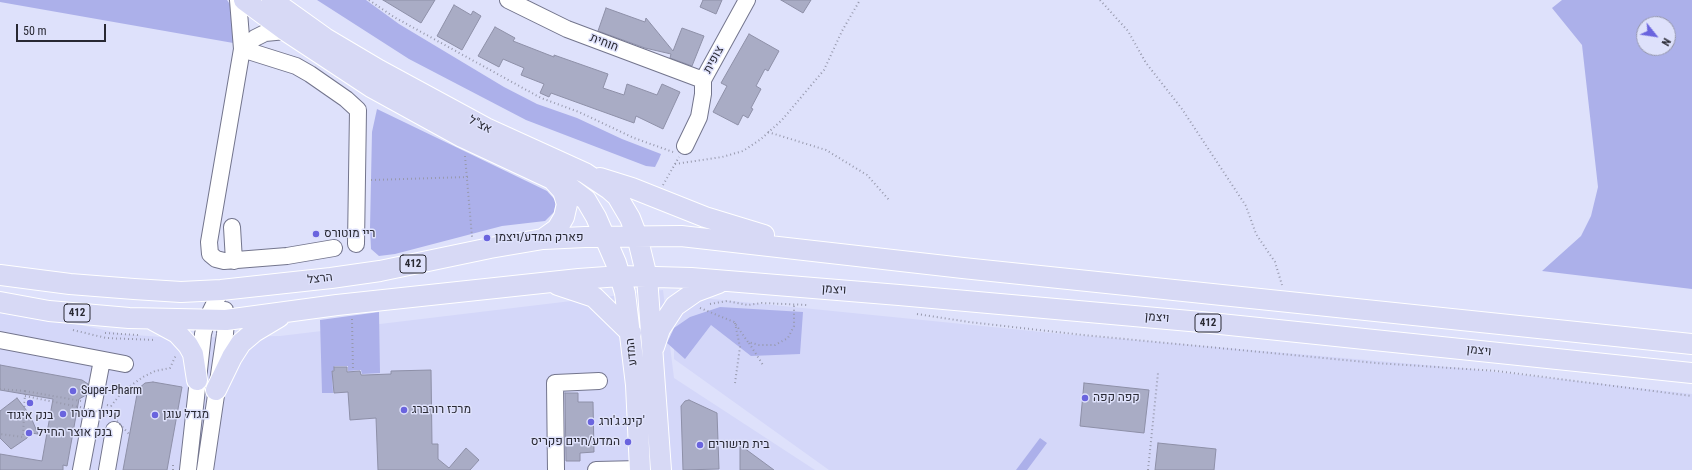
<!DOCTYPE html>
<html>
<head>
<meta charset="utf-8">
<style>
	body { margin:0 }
	#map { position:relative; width:1692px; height:470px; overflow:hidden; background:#dee1fb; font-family:"Roboto Condensed",sans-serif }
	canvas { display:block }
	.north { position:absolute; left:1636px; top:16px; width:40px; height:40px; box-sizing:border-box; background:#dee1fb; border:1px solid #9597ab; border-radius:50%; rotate:120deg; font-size:11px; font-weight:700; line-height:16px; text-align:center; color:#282832 }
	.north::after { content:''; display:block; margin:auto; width:14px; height:18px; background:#6a64de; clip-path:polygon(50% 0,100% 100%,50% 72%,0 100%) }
	.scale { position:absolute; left:16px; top:24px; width:90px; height:18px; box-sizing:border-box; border:2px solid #282832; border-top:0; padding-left:5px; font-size:12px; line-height:14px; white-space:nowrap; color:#282832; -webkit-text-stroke:3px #dee1fb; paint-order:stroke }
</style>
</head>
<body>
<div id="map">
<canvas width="1692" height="470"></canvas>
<div class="north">N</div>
<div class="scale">50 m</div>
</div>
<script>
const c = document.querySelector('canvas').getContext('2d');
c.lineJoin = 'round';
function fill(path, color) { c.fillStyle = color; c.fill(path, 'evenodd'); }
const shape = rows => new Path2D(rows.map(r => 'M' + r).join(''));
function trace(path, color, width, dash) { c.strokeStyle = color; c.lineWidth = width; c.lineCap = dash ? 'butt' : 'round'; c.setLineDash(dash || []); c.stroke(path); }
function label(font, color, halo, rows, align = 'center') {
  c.font = font + ' "Roboto Condensed",Heebo,sans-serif'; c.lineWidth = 3; c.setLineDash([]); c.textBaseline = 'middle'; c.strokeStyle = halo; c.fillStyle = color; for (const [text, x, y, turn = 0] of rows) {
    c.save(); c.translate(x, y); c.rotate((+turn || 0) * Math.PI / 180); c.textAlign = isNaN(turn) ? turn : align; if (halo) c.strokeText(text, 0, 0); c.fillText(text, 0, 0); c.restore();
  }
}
const built = shape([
	[663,290,674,378,815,470,0,470,0,308,123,334,173,338,280,336],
	[703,298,1052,333,1460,368,1692,394,1692,470,829,470,674,359,674,318]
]);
const green = shape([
	[0,0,227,0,233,9,239,44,0,2],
	[317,0,366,0,399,24,504,87,537,104,577,118,622,139,661,154,659,159,655,167,646,166,526,120,409,59],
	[1562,0,1692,0,1692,289,1542,271,1581,236,1591,216,1598,187,1582,45,1552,8],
	[1644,24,1668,24,1668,48,1644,48],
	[377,109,547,191,556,201,554,212,545,221,502,226,395,254,379,256,371,249,370,228,372,132],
	[720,307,803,312,800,354,751,356,711,325,685,359,667,343,674,328,690,317],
	[379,312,380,373,362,374,361,370,348,371,348,366,334,366,334,370,332,371,333,393,322,393,320,320],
	[1040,438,1047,443,1027,470,1016,470]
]);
const building = shape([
	[383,0,435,0,421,23,383,0],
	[703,0,722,0,716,14,700,7,703,0],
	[781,0,811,0,803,13,781,0],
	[454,5,471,15,473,11,481,16,462,50,437,36,454,5],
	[606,8,645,22,646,18,673,51,682,28,704,36,692,66,670,58,671,54,645,48,598,31,606,8],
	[495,27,515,38,513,41,554,57,554,55,608,74,603,88,624,95,627,84,657,95,662,84,680,92,663,129,636,116,634,123,551,93,549,97,540,93,544,84,521,75,524,68,503,59,499,67,478,56,495,27],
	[749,34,779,51,768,71,765,69,756,86,761,89,751,108,753,109,748,118,743,115,738,125,713,112,727,86,721,83,749,34],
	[0,365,82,380,88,384,86,395,79,399,67,466,63,465,63,470,0,470,0,454,42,461,53,399,0,390,0,365],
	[334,367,347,367,347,372,360,371,361,375,365,375,391,374,391,371,431,370,432,444,438,444,438,459,449,468,466,448,479,460,470,470,378,470,376,418,350,420,348,392,334,393,332,371,334,371,334,367],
	[153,382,182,387,167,470,123,470,138,389,145,383,153,382],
	[1084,383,1149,390,1144,433,1080,426,1084,383],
	[565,393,578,393,578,402,593,402,594,452,580,453,580,461,566,461,565,393],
	[17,398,30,415,38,434,31,433,27,438,11,449,0,438,0,411,17,398],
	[689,400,717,413,719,469,683,470,681,406,685,401,689,400],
	[1158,443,1216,449,1214,470,1155,470,1158,443],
	[740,445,774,470,740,470,740,445]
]);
const path = shape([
	[369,0,394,17,541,98,579,112,634,138,673,152],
	[1100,0,1128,31,1146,63,1182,109,1246,206,1256,234,1275,262,1282,285],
	[768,132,826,150,867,175,889,200],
	[465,156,472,237],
	[675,164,722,157,743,151,761,139,782,120,824,70,842,31,860,0],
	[371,180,468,177],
	[663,185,679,157],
	[710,304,727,301,748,305,762,303,807,305],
	[700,308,734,322,748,342,759,345,775,345,788,338,794,326,794,304],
	[917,314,969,322,1083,335,1376,363,1497,371,1692,396],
	[352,319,353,371],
	[735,323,740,347,735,383],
	[73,330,106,338,156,340],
	[105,333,138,335],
	[749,343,763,365],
	[0,389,25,391,23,437,0,434],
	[25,391,81,401],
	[25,396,79,407],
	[107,405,111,406,123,391,143,377,155,371,170,368,176,355],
	[173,470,173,464],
	[1148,470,1158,373]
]);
const minor = shape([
	[238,0,242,49,209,242,210,254,216,259,224,261,287,256,334,248],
	[508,0,567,29,703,80],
	[242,49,296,66,310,74,346,99,358,110,356,244],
	[242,49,255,38,265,33,286,31],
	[685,146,699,117,703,94,703,80,747,0],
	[232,227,234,261],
	[0,340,125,364],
	[81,470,102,360],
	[107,470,114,430],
	[188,470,203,334,207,319,221,290],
	[205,470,225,334,226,320,225,310],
	[556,470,555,383,599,381],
	[596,470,640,469]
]);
const major = shape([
	[244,0,286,31,371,87,462,137,569,187,586,200,596,217,616,263,625,293,636,385,640,470],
	[272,0,325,38,379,70,486,128,585,173,609,189,617,196,630,218,637,236,647,277,661,470],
	[600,178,632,188,705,217,764,235],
	[543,239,557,229,564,217,567,204,563,191,554,181],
	[0,275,70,284,134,289,181,292,221,290,331,278,380,271,490,248,543,239,585,237,681,236,963,268,1692,344],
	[558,285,594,297,631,333],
	[0,302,49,311,129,318,226,320,337,305,579,279,620,276,691,278,899,295,1201,322,1692,373],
	[153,320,177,333,188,345,193,354,197,380],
	[654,347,660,329,675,306,695,292,719,283],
	[216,390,232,357,241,343,254,332,279,317]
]);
const pathBridge = shape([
	[80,407,106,414,115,419,129,434]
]);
const markers = [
	[316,234,4,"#6a64de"],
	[487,238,4,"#6a64de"],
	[73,391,4,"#6a64de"],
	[1085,398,4,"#6a64de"],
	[30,403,4,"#6a64de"],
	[404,410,4,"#6a64de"],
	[63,414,4,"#6a64de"],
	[155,415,4,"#6a64de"],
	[591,422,4,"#6a64de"],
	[29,433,4,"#6a64de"],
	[628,442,4,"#6a64de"],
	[700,445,4,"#6a64de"]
];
const shields = [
	[413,264,26],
	[77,313,26],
	[1208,323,26]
];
const shieldNames = [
	["412",413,264],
	["412",77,313],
	["412",1208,323]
];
const streetNames = [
	["חוחית",604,43,21],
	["צופית",714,60,-61],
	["אצ\"ל",480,125,27],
	["הרצל",320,279,-7],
	["ויצמן",834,290,4],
	["ויצמן",1157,318,5],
	["ויצמן",1479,351,6],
	["המדע",632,352,-96]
];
const poiNames = [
	["ריי מוטורס",324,234],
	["פארק המדע/ויצמן",495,238],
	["Super-Pharm",81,391],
	["קפה קפה",1093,398],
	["מרכז רורברג",412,410],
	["קניון מטרו",71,414],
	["מגדל עוגן",163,415],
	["בנק איגוד",30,416,"center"],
	["קינג ג'ורג'",599,422],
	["בנק אוצר החייל",37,433],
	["המדע/חיים פקריס",620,442,"right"],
	["בית מישורים",708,445]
];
fill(built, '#d4d7f9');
fill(green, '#acb0ea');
fill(building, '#a9acc5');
trace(building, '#8e90a8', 1);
trace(minor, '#73758d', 18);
trace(major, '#fff', 22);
trace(path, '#9799ad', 2, [1, 3]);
trace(minor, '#fff', 16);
trace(major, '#d7d9f5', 20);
trace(pathBridge, '#9799ad', 2, [1, 3]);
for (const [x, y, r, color] of markers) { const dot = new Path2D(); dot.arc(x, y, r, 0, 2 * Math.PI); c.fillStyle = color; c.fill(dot); trace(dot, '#dee1fb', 1.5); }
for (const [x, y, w] of shields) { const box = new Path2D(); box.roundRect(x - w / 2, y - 9, w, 18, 3); c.fillStyle = '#dee1fb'; c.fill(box); trace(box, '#282832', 1); }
label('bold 11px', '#282832', null, shieldNames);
label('12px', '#282832', '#dee1fb', streetNames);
label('12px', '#282832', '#dee1fb', poiNames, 'left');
</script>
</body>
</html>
